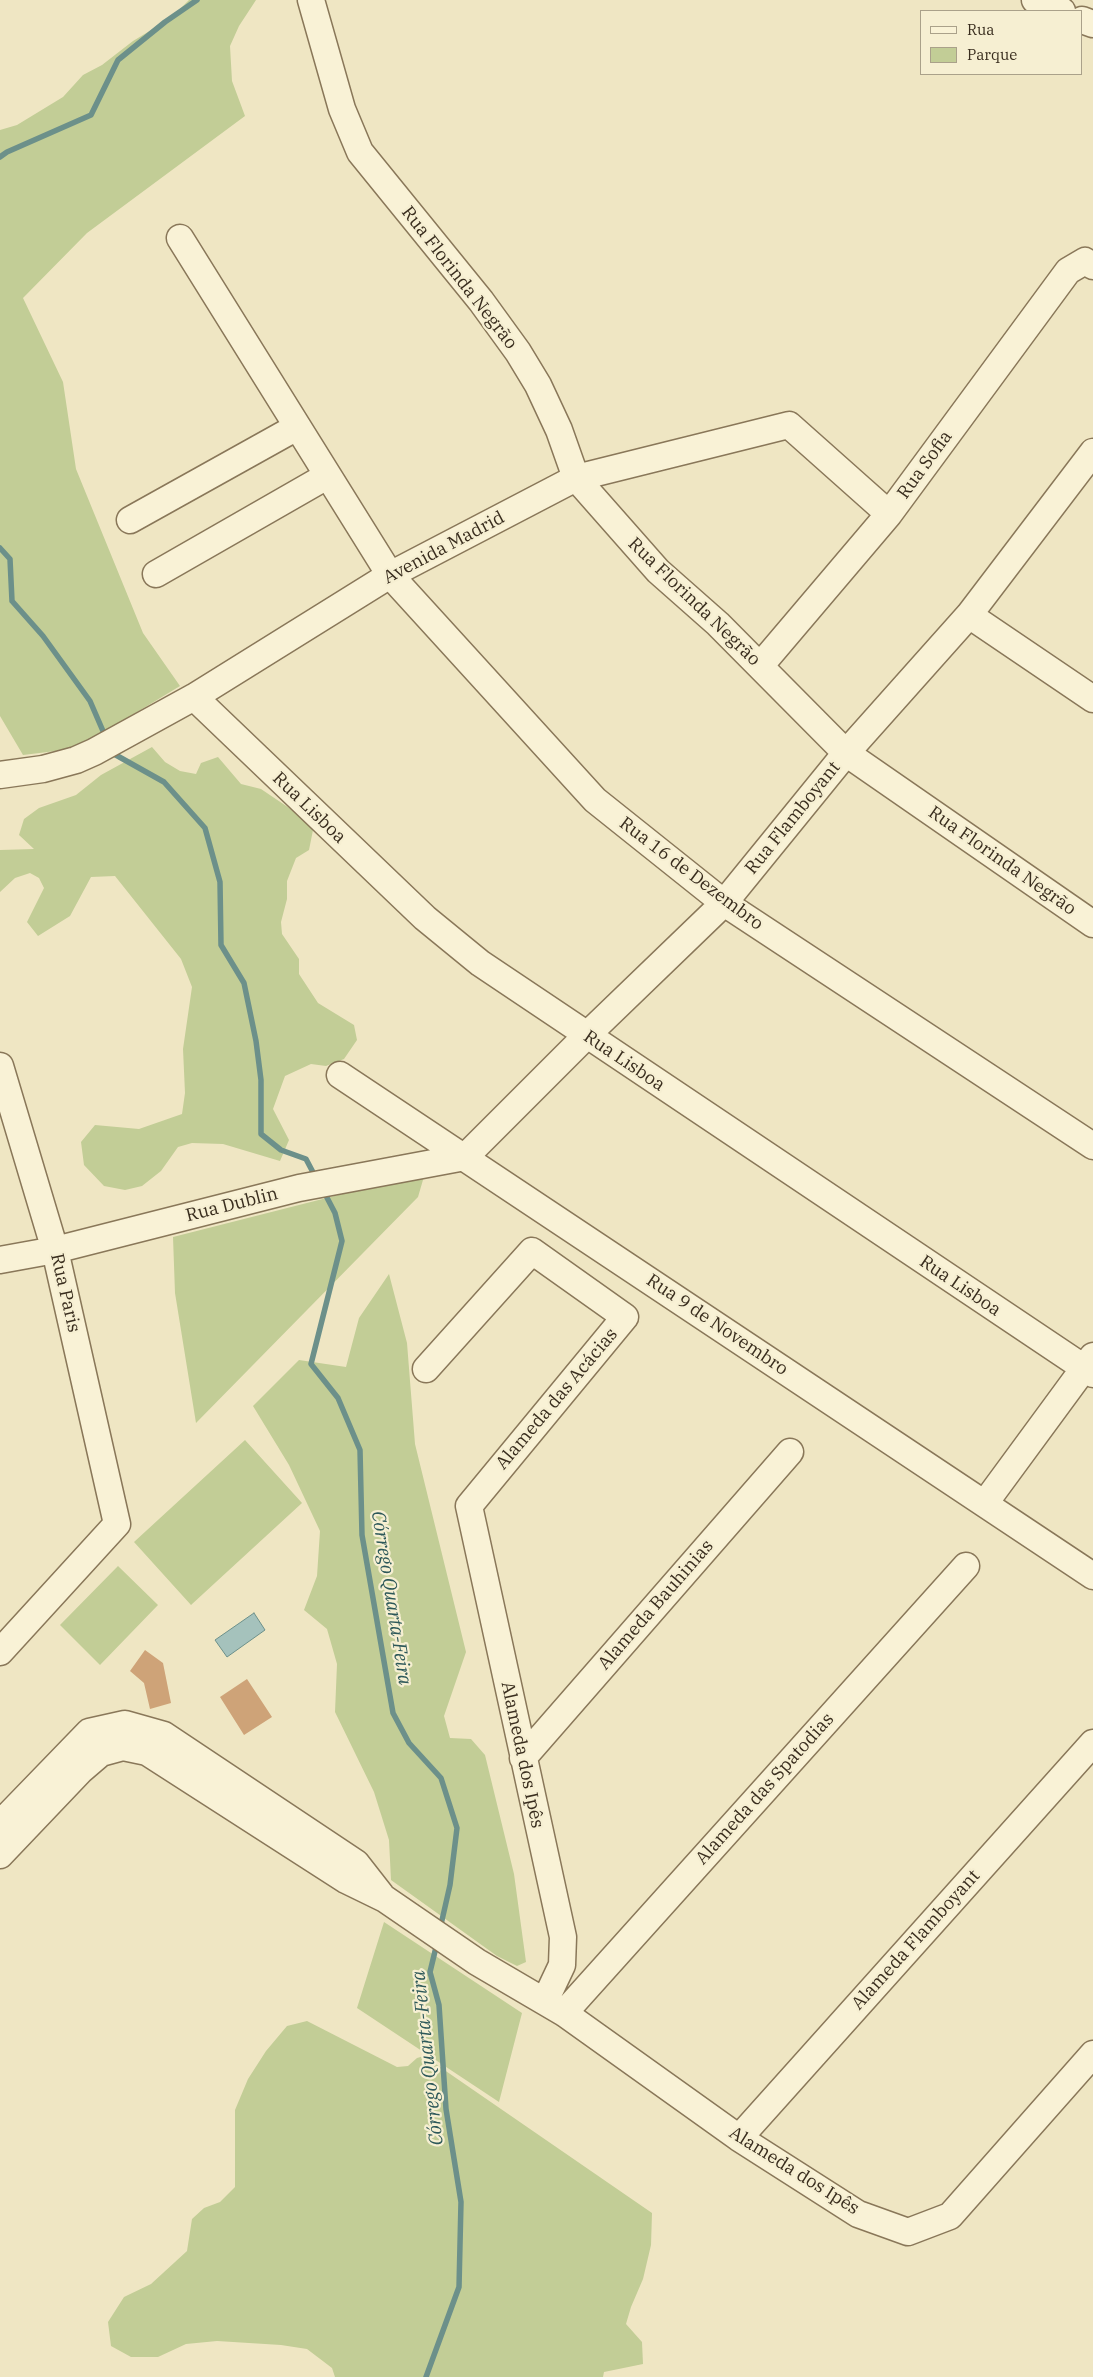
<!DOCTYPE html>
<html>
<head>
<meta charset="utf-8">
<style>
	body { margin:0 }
	#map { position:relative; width:1093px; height:2377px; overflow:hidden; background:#efe6c3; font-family:"IBM Plex Serif",serif }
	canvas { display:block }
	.legend { position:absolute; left:920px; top:10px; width:162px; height:65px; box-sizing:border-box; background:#f6efd2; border:1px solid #aaa18a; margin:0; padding:6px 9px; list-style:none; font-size:15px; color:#392d1e }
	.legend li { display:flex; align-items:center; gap:10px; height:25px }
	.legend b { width:25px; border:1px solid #aaa18a }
</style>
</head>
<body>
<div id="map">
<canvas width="1093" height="2377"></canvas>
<ul class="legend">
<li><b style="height:6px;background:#f9f2d6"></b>Rua</li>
<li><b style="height:14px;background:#c2cd96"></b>Parque</li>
</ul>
</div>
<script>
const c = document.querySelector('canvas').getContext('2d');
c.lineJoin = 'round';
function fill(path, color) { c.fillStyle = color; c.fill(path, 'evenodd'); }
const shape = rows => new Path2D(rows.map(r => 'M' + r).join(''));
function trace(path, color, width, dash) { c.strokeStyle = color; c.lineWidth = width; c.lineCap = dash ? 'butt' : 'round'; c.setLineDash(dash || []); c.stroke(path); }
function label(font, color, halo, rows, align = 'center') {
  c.font = font + ' "IBM Plex Serif",serif'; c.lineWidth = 4.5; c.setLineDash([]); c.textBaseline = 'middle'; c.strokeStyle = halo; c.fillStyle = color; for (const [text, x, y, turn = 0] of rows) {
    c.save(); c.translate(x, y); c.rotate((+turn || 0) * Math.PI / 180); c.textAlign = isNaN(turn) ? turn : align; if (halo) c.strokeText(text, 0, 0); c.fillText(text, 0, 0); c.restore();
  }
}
const green = shape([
	[189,0,256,0,239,26,230,46,232,81,245,116,87,233,23,298,63,382,76,469,143,633,180,686,96,737,64,750,23,755,0,716,0,130,17,125,63,97,83,75,102,65,133,41,171,18],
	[152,747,165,762,180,771,196,774,201,763,218,757,241,784,261,789,307,820,313,830,309,850,296,858,287,881,287,899,281,922,282,934,299,959,299,974,318,1003,354,1025,357,1040,344,1059,326,1066,311,1064,285,1076,273,1109,289,1140,280,1161,223,1144,192,1143,178,1147,161,1171,142,1186,125,1190,104,1186,84,1165,81,1142,95,1125,139,1129,182,1114,185,1093,183,1049,192,987,181,959,115,876,91,877,70,916,38,936,27,922,44,888,39,878,30,873,15,878,0,892,0,850,34,849,19,835,24,819,39,808,76,795,101,775],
	[425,1173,418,1197,196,1423,175,1293,173,1237],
	[389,1274,407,1343,415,1444,466,1652,444,1716,450,1738,471,1739,485,1755,514,1874,526,1962,517,1966,497,1956,391,1880,389,1840,374,1792,335,1712,337,1664,327,1629,304,1610,317,1576,320,1531,289,1465,253,1406,299,1360,346,1367,359,1318],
	[245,1440,302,1503,191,1605,134,1542],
	[118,1566,158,1605,100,1665,60,1625],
	[384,1922,522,2013,499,2102,357,2008],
	[307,2021,397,2067,408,2066,417,2058,424,2056,652,2213,651,2245,643,2279,631,2307,626,2324,642,2342,643,2364,604,2372,603,2377,335,2377,332,2368,307,2349,281,2345,217,2341,186,2344,158,2357,131,2357,111,2346,108,2322,124,2297,151,2284,187,2251,192,2219,204,2208,220,2202,235,2187,235,2110,248,2079,266,2051,287,2026]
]);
const water = shape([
	[254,1613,265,1630,227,1657,215,1640,254,1613]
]);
const stream = shape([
	[0,157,7,152,91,115,118,60,165,22,197,0],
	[0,548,10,559,12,601,43,636,90,701,106,738],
	[112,751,114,754,164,782,205,828,220,882,221,945,244,983,256,1041,261,1080,261,1134,281,1150,306,1159,316,1178],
	[323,1190,335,1213,342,1241,311,1364,338,1398,360,1450,362,1535,393,1713,409,1743,441,1778,457,1828,450,1885,440,1929],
	[426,2377,459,2287,461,2202,446,2109,439,2005,430,1972,437,1943]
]);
const building = shape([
	[145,1650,163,1663,171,1703,150,1709,144,1683,130,1671],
	[247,1679,272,1717,244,1735,220,1697]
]);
const minor = shape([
	[311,0,342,109,360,152,481,301,518,352,538,385,559,430,576,478,658,571,718,624,846,753,1093,924],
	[1035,0,1062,11],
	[1082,20,1093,24],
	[180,238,390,575,595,800,724,903,1093,1146],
	[130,520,297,427],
	[156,574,327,476],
	[969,615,1093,699],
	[760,666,889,514,1068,271,1085,261,1093,266],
	[194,697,425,918,480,963,1093,1374],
	[0,775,43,769,76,760,94,752,194,697,390,575,576,478,789,425,889,514],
	[0,1066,55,1250,117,1524,0,1652],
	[340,1075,1093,1576],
	[465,1157,586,1036,724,903,846,753,969,615,1093,452],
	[0,1260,55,1250,299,1188,465,1157],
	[426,1369,532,1251,625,1317,469,1506,563,1937,562,1965,545,2001],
	[985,1503,1093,1356],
	[523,1758,790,1452],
	[0,1824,89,1732,125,1724,164,1735,356,1863,381,1895],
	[0,1855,80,1771,101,1753,123,1747,147,1752,346,1880,385,1899,477,1962,564,2013,739,2138,858,2214,908,2232,950,2216,1093,2054],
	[564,2013,966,1566],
	[739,2138,1093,1743]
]);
const streetNames = [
	["Rua Florinda Negrão",459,278,52],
	["Rua Sofia",925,465,-54],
	["Avenida Madrid",444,548,-28],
	["Rua Florinda Negrão",694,602,44],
	["Rua Lisboa",309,808,44],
	["Rua Flamboyant",793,818,-51],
	["Rua Florinda Negrão",1002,861,35],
	["Rua 16 de Dezembro",691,874,37],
	["Rua Lisboa",624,1061,34],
	["Rua Dublin",232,1205,-14],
	["Rua Lisboa",960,1286,34],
	["Rua Paris",65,1293,77],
	["Rua 9 de Novembro",717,1325,34],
	["Alameda das Acácias",557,1399,-50],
	["Alameda Bauhinias",656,1605,-49],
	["Alameda dos Ipês",522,1755,78],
	["Alameda das Spatodias",765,1789,-48],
	["Alameda Flamboyant",916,1940,-48],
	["Alameda dos Ipês",794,2171,32]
];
const waterNames = [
	["Córrego Quarta-Feira",391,1598,81],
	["Córrego Quarta-Feira",428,2058,-96]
];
fill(green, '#c2cd96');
fill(water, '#a5c2bc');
trace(water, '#6c908a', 1);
trace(stream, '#6c908a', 5.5);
fill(building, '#cea378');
trace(minor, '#897759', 29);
trace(minor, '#f9f2d6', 26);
label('18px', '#392d1e', '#f6efd2', streetNames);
label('italic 19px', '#2d5859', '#f6efd2', waterNames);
</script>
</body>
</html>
